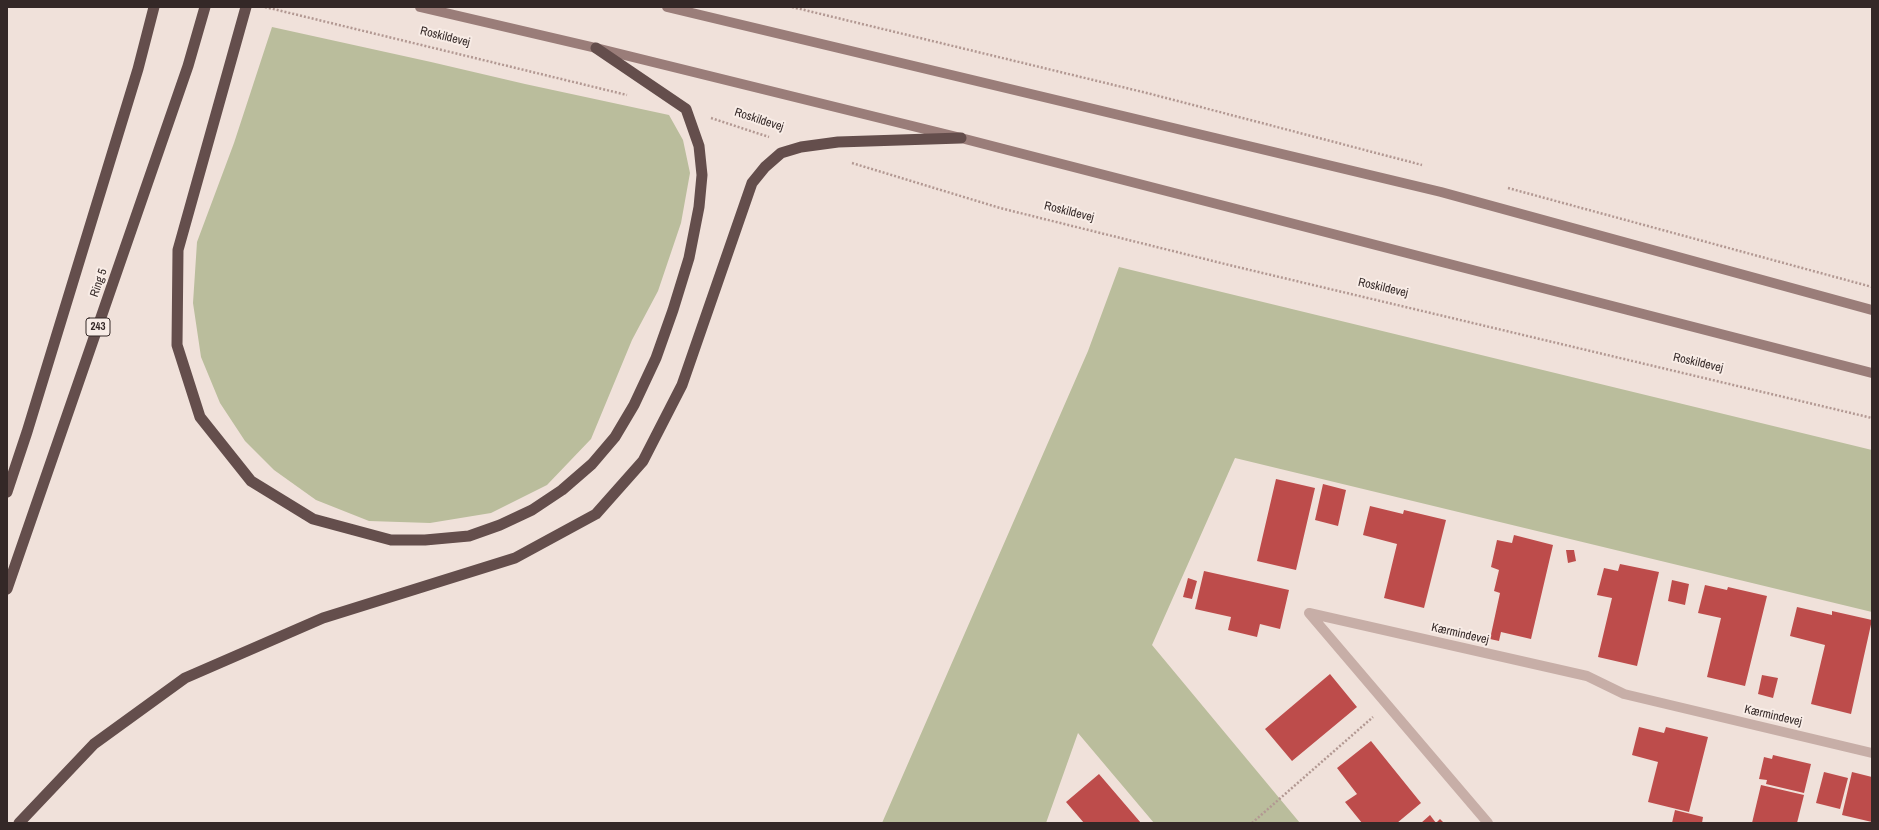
<!DOCTYPE html>
<html>
<head>
<meta charset="utf-8">
<style>
	body { margin:0 }
	#map { position:relative; width:1879px; height:830px; overflow:hidden; background:#f0e1da; font-family:"Archivo Narrow",sans-serif }
	canvas { display:block }
	.frame { position:absolute; inset:0; border:8px solid #342827; pointer-events:none }
</style>
</head>
<body>
<div id="map">
<canvas width="1879" height="830"></canvas>
<div class="frame"></div>
</div>
<script>
const c = document.querySelector('canvas').getContext('2d');
c.lineJoin = 'round';
function fill(path, color) { c.fillStyle = color; c.fill(path, 'evenodd'); }
const shape = rows => new Path2D(rows.map(r => 'M' + r).join(''));
function trace(path, color, width, dash) { c.strokeStyle = color; c.lineWidth = width; c.lineCap = dash ? 'butt' : 'round'; c.setLineDash(dash || []); c.stroke(path); }
function label(font, color, halo, rows, align = 'center') {
  c.font = font + ' "Archivo Narrow",sans-serif'; c.lineWidth = 4; c.setLineDash([]); c.textBaseline = 'middle'; c.strokeStyle = halo; c.fillStyle = color; for (const [text, x, y, turn = 0] of rows) {
    c.save(); c.translate(x, y); c.rotate((+turn || 0) * Math.PI / 180); c.textAlign = isNaN(turn) ? turn : align; if (halo) c.strokeText(text, 0, 0); c.fillText(text, 0, 0); c.restore();
  }
}
const green = shape([
	[272,27,431,62,525,84,669,115,683,140,690,173,681,223,658,291,632,340,591,439,547,485,491,513,430,523,369,521,316,500,274,470,245,441,220,403,201,357,193,303,197,242,234,143],
	[1119,267,1872,450,1872,612,1235,458,1152,645,1300,823,1154,823,1078,733,1046,823,882,823,1088,351]
]);
const building = shape([
	[1276,479,1315,488,1296,570,1257,561],
	[1323,484,1346,490,1338,526,1315,520],
	[1370,506,1403,514,1404,510,1446,520,1424,608,1384,598,1397,544,1363,535],
	[1514,535,1553,545,1531,639,1501,632,1499,641,1490,639,1500,593,1494,591,1499,570,1491,567,1497,540,1512,543],
	[1566,550,1574,550,1576,561,1568,563],
	[1620,564,1659,572,1637,666,1598,657,1612,598,1597,595,1604,568,1618,571],
	[1204,571,1289,590,1280,629,1260,624,1257,637,1228,630,1231,617,1195,609],
	[1188,578,1197,581,1192,599,1183,597],
	[1672,580,1689,584,1685,605,1668,601],
	[1705,585,1727,590,1728,587,1767,596,1745,686,1707,677,1721,618,1698,613],
	[1797,607,1832,615,1832,611,1872,620,1851,714,1811,704,1825,645,1790,636],
	[1330,674,1357,707,1292,761,1265,729],
	[1762,675,1778,678,1773,698,1758,694],
	[1639,727,1664,733,1666,727,1708,737,1689,812,1648,802,1658,762,1632,755],
	[1371,741,1421,803,1397,823,1362,823,1345,802,1357,794,1337,768],
	[1773,755,1811,764,1804,793,1766,784,1767,780,1759,779,1764,757,1772,759],
	[1824,772,1848,778,1840,809,1816,803],
	[1852,772,1872,777,1872,822,1842,815],
	[1099,774,1141,823,1084,823,1066,802],
	[1761,785,1804,795,1797,823,1752,823],
	[1675,810,1703,817,1702,823,1672,823],
	[1430,815,1436,823,1440,819,1444,823,1421,823]
]);
const path = shape([
	[265,7,627,95],
	[792,7,1151,94,1422,165],
	[711,118,769,137],
	[852,163,1000,208,1229,265,1872,418],
	[1508,188,1872,287],
	[1252,823,1373,717]
]);
const minor = shape([
	[1488,823,1309,613,1587,676,1624,694,1872,753]
]);
const secondary = shape([
	[420,7,596,48,961,138,1872,373],
	[667,7,1441,192,1872,310]
]);
const trunk = shape([
	[246,7,178,250,177,345,200,417,251,481,313,519,391,540,425,540,469,536,500,525,532,510,562,490,592,464,615,437,634,405,656,358,673,310,689,258,699,207,702,175,699,146,686,109,596,48],
	[7,492,27,432,138,69,154,7],
	[7,589,188,66,205,7],
	[19,823,94,744,185,678,323,618,515,558,596,514,643,461,682,385,752,183,765,167,781,153,801,147,838,142,961,138]
]);
const shields = [
	[98,327,24]
];
const shieldNames = [
	["243",98,327]
];
const streetNames = [
	["Roskildevej",445,37,14],
	["Roskildevej",759,120,18],
	["Roskildevej",1069,212,14],
	["Ring 5",99,283,-71],
	["Roskildevej",1383,288,13],
	["Roskildevej",1698,363,13],
	["Kærmindevej",1460,634,13],
	["Kærmindevej",1773,716,13]
];
fill(green, '#babd9c');
fill(building, '#bd4c4b');
trace(path, '#b29892', 2.5, [2, 2]);
trace(minor, '#c7aea7', 10);
trace(secondary, '#9a7d79', 10);
trace(trunk, '#644e4c', 11);
for (const [x, y, w] of shields) { const box = new Path2D(); box.roundRect(x - w / 2, y - 9, w, 18, 3); c.fillStyle = '#f8ece6'; c.fill(box); trace(box, '#342827', 1); }
label('bold 11px', '#342827', null, shieldNames);
label('12px', '#342827', '#f8ece6', streetNames);
</script>
</body>
</html>
